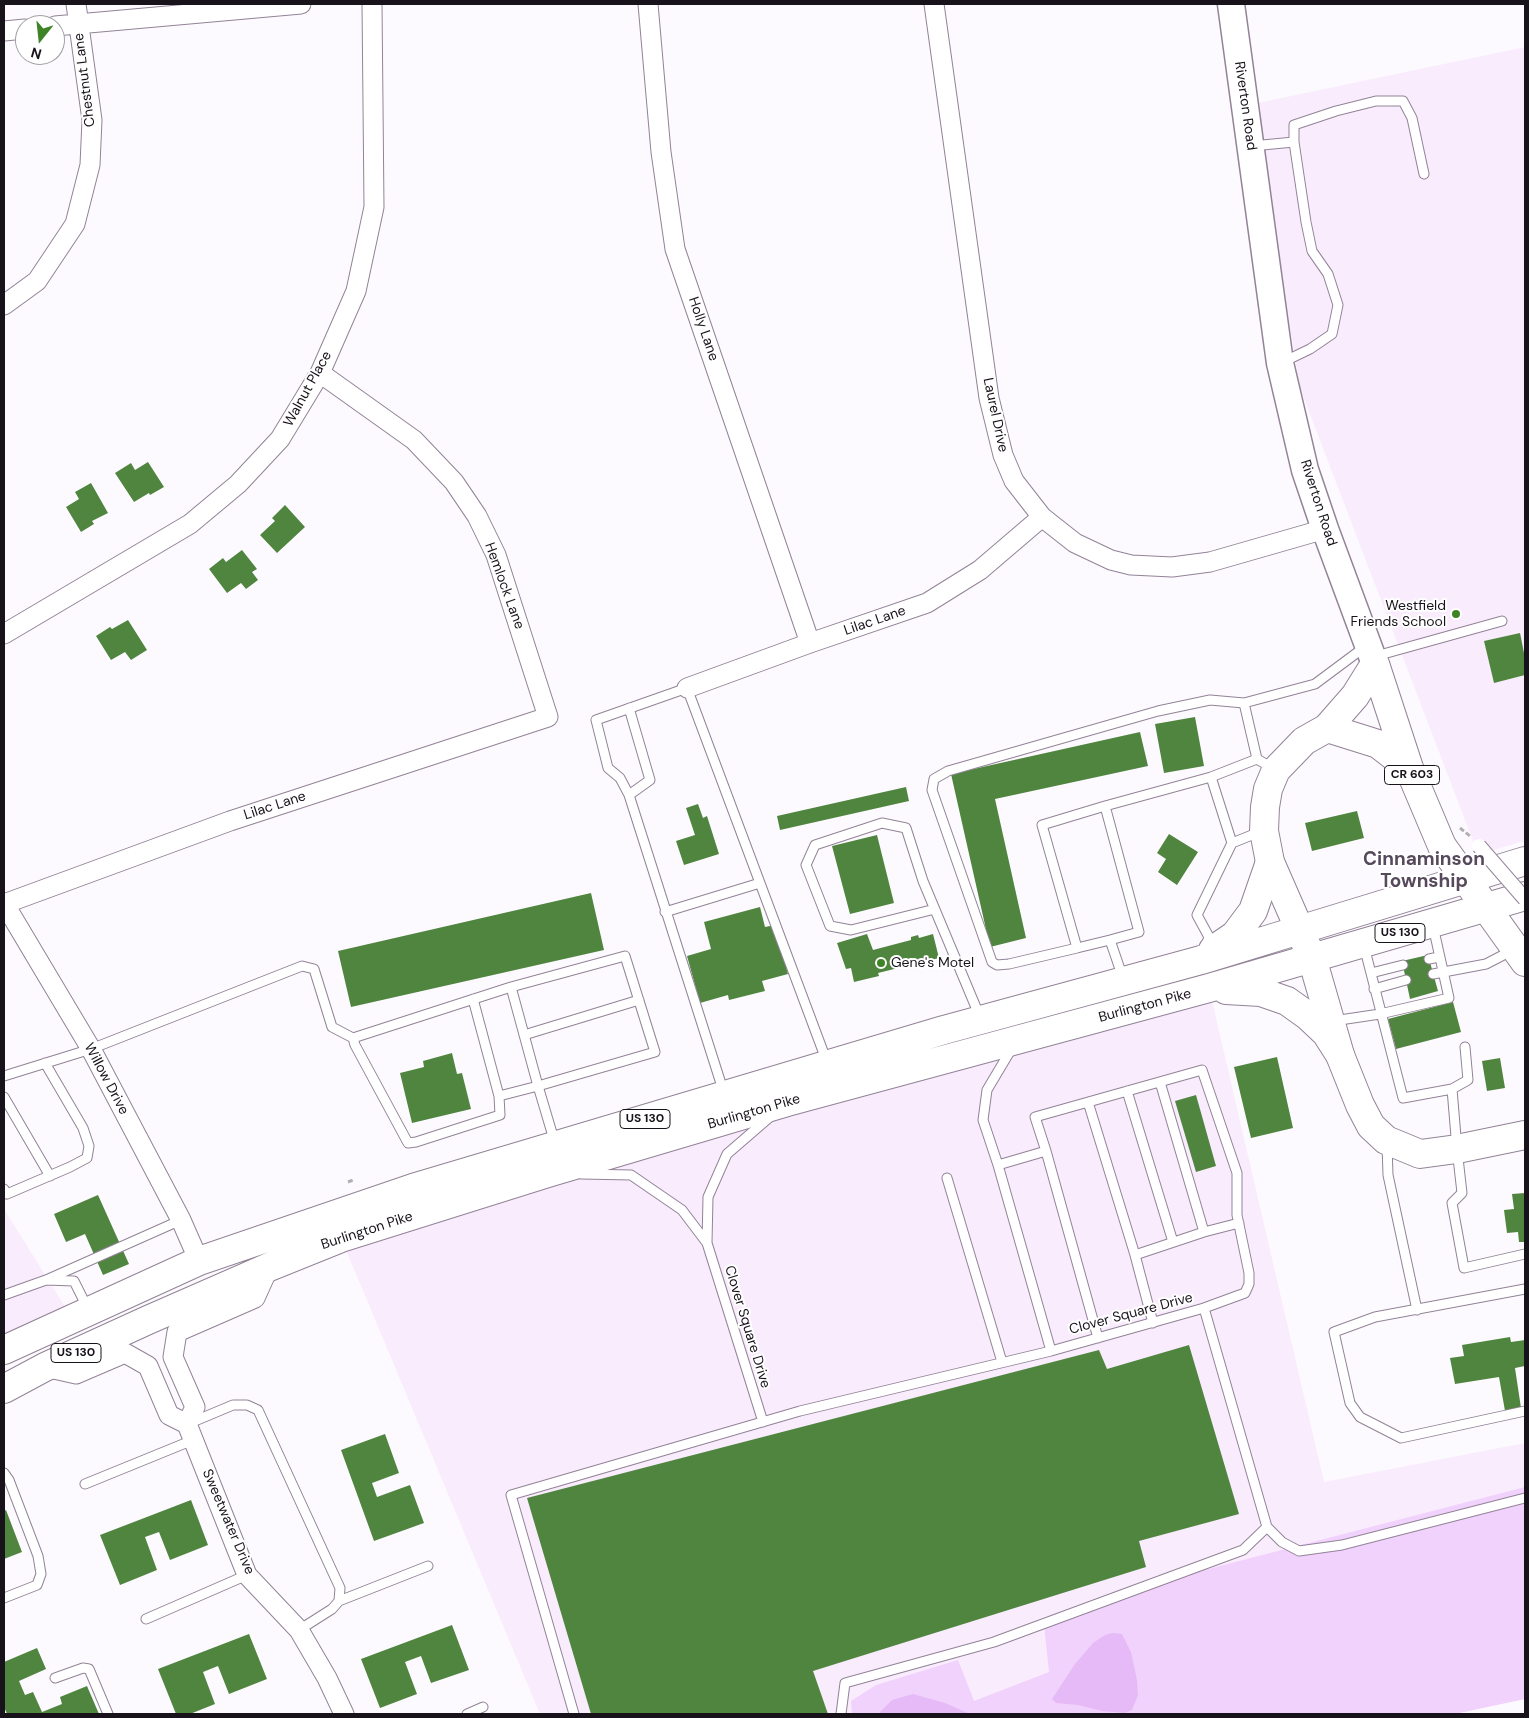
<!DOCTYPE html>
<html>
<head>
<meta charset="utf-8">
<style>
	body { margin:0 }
	#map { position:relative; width:1529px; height:1718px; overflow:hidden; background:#fdfaff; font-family:"DM Sans",sans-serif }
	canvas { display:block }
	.frame { position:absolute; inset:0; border:5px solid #18121a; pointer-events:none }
	.north { position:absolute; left:15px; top:15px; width:50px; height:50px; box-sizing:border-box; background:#fff; border:1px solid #a3a0a3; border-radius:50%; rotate:196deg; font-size:14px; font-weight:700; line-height:20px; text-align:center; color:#18121a }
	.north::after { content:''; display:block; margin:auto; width:18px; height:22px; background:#3f8327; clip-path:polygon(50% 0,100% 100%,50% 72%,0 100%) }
</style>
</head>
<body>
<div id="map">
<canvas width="1529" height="1718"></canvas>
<div class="frame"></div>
<div class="north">N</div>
</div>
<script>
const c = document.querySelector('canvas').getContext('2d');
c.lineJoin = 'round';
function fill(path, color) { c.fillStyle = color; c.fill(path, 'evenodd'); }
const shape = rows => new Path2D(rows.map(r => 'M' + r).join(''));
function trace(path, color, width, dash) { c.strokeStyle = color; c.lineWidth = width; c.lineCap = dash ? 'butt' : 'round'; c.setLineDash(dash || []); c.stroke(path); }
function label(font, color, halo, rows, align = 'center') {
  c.font = font + ' "DM Sans",sans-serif'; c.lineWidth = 4; c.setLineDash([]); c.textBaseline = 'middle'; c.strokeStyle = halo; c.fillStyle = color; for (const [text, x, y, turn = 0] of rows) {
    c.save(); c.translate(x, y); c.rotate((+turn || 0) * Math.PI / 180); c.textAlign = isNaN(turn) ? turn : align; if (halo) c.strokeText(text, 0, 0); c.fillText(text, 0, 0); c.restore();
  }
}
const built = shape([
	[1525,47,1525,841,1478,854,1300,388,1253,104],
	[1209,988,1324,1482,1525,1443,1525,1516,1027,1714,540,1714,341,1238],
	[4,1209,72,1318,4,1350]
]);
const green = shape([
	[1525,1487,1525,1699,1455,1714,852,1714,851,1701,876,1685,958,1660,974,1701,1049,1672,1044,1624,1135,1588]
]);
const water = shape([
	[1112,1633,1122,1634,1131,1652,1137,1680,1138,1695,1132,1710,1125,1713,1102,1711,1078,1705,1056,1703,1052,1699,1075,1664,1093,1643,1105,1635],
	[913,1694,945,1703,970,1714,878,1714,892,1700]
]);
const building = shape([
	[148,462,164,487,150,495,149,493,134,502,115,473,131,463,135,470],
	[91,483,108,513,92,521,94,524,81,532,66,507,79,499,75,492],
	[285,505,305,527,277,553,260,535,275,521,272,518],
	[242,550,257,569,252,572,258,580,246,589,241,583,227,593,209,569,223,558,226,562],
	[128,620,147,650,131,660,125,652,111,660,96,636,110,627,112,629],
	[1520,633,1525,658,1525,675,1494,683,1484,641],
	[1195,717,1204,766,1164,773,1155,724],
	[1140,732,1148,766,995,799,1026,938,990,947,951,774],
	[906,787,909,801,780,830,777,816],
	[698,804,703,818,707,816,719,854,684,865,676,841,695,835,686,808],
	[1357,811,1364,838,1312,851,1305,823],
	[1169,834,1198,852,1177,885,1158,872,1166,859,1157,853],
	[877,835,894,903,850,914,832,846],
	[591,893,604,950,351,1007,338,951],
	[760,907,765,927,775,925,788,974,762,981,765,991,729,1000,728,995,700,1003,687,956,711,949,704,922],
	[867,934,873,950,911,940,911,937,918,935,919,938,933,934,939,958,878,973,879,976,854,982,851,968,846,969,837,943],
	[1428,955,1438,991,1410,999,1402,961],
	[1453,1002,1461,1032,1396,1049,1388,1019],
	[452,1053,457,1074,462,1073,471,1109,412,1123,400,1073,424,1067,423,1061],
	[1277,1057,1293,1128,1251,1138,1234,1067],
	[1500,1058,1505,1088,1487,1091,1482,1061],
	[1196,1095,1216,1166,1196,1172,1175,1101],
	[1525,1193,1525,1242,1519,1242,1518,1232,1507,1233,1504,1210,1514,1209,1512,1194],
	[98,1195,129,1264,103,1275,85,1234,66,1242,54,1214],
	[1510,1337,1511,1342,1525,1340,1525,1366,1515,1368,1521,1408,1505,1411,1499,1377,1455,1384,1450,1358,1464,1356,1462,1345],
	[1189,1345,1239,1514,1139,1541,1146,1567,813,1671,828,1714,591,1714,527,1498,1099,1350,1107,1369],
	[385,1434,399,1473,372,1483,377,1497,410,1485,424,1523,374,1541,341,1450],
	[191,1500,208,1545,170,1560,159,1532,145,1537,157,1570,120,1585,100,1535],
	[6,1510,22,1552,4,1559,4,1511],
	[452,1625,469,1670,431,1683,421,1656,405,1662,417,1694,380,1708,361,1659],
	[249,1634,267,1679,229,1694,218,1666,203,1672,215,1704,190,1714,176,1714,158,1669],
	[37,1648,46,1669,19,1681,25,1695,33,1692,42,1712,62,1704,60,1697,87,1686,99,1714,7,1714,4,1707,4,1662]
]);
const path = shape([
	[1460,828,1470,836],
	[348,1182,353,1180]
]);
const service = shape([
	[1294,142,1294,125,1336,111,1376,101,1403,101,1412,118,1424,174],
	[1252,146,1294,142,1306,222,1312,251,1328,274,1338,305,1332,334,1310,349,1283,362],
	[1376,656,1502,621],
	[629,708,650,780,629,795],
	[1257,759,1244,703,1315,684,1366,646],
	[1105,806,1211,777],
	[1232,843,1262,831],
	[935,909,851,930,830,926,806,865,815,845,882,823,906,828,923,881,980,1017],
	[665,912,760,883],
	[1110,940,1077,948,1042,825,1105,806,1139,932,1110,940,1123,978],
	[1364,946,1403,1098,1452,1089,1468,1080,1465,1047],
	[1077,948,1009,964,997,965,992,962,932,790,934,779,948,771,1158,711,1210,700,1244,703],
	[1205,948,1209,937,1197,915,1232,843,1211,777,1257,759,1274,769],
	[1429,959,1439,957],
	[1371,973,1403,965],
	[1433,974,1486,964,1513,950],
	[511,987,353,1038,355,1045,408,1143,416,1142,500,1115,499,1096,538,1086,655,1052,625,956,511,987,538,1086,555,1143],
	[1374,989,1406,980],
	[473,999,499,1096],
	[1333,1021,1380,1014,1449,998,1433,926],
	[524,1035,639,1000],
	[1012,1048,987,1090,983,1120,998,1165,1051,1351],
	[4,1076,91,1049,302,966,314,969,332,1027,353,1038],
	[1160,1082,1204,1232],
	[1452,1089,1457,1149,1462,1193,1452,1203,1464,1268,1525,1254],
	[1127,1091,1173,1242],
	[724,1093,629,795,620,778,608,768,596,720,687,688,827,1062],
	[4,1097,50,1176],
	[1088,1102,1135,1255,1153,1323],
	[1387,1145,1388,1175,1417,1310],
	[1046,1151,1098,1338],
	[581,1174,631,1175,682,1210,707,1243,708,1197,727,1154,771,1116],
	[947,1178,1002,1362],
	[4,1189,7,1194,70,1167,87,1158,89,1146,83,1128,45,1063],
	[707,1243,763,1422],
	[1135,1255,1204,1232,1239,1223],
	[46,1280,181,1220],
	[1525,1289,1375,1317,1334,1332,1350,1403,1360,1417,1401,1438,1525,1411],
	[4,1295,46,1280,74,1281,88,1309],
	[1204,1308,1267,1527,1282,1542,1299,1551,1342,1545,1525,1498],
	[190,1423,233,1405,247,1405,258,1410,340,1588,339,1601,332,1609,299,1630],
	[4,1473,9,1480,38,1556,41,1574,37,1585,4,1598],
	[85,1484,193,1440],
	[339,1601,428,1566],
	[146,1619,247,1575],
	[55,1678,83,1668,89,1669,108,1714],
	[467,1714,483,1707],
	[574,1714,511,1495,800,1411,1051,1351,1204,1308,1245,1293,1249,1284,1249,1273,1237,1215,1237,1173,1202,1070,1035,1117,1046,1151,998,1165],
	[841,1714,845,1683,994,1642,1243,1550,1267,1527]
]);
const minor = shape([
	[648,4,661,152,675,249,810,643],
	[934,4,989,398,1003,455,1014,481,1042,517,1075,543,1111,560,1131,565,1172,567,1210,562,1325,529],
	[55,26,301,4],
	[4,31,25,29],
	[4,305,37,281,75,224,90,165,92,120,76,4],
	[4,634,190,524,238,484,280,439,320,373,356,291,374,207,372,4],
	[687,688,810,643,927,603,980,570,1042,517],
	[4,903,91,1049,181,1220,199,1261],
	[4,904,230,821,548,717,496,555,477,516,454,482,414,440,320,373],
	[269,1267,255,1298,177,1332,173,1357,195,1407,187,1424,247,1575,299,1630,327,1678,344,1714],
	[45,1367,76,1374,125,1353,148,1366,169,1415,187,1424]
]);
const secondary = shape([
	[1231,4,1280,363,1305,470,1325,529,1375,664]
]);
const primary = shape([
	[1375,664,1355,696,1327,728,1304,741,1276,770,1268,789,1265,807,1264,831,1270,862,1312,958,1340,1055,1360,1105,1371,1126,1386,1140,1420,1154,1457,1149,1525,1135],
	[1375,664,1409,768,1442,846,1525,962],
	[1327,728,1378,744,1409,768]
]);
const trunk = shape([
	[1213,950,1235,935,1253,911,1270,862],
	[1226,990,1261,992,1287,1001,1308,1016,1326,1033,1340,1055],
	[4,1350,199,1261,413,1188,944,1030,1201,960,1525,861],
	[4,1389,45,1367,148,1320,269,1267,341,1238,548,1173,787,1102,1209,988,1525,896]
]);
const pedestrianBridge = shape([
	[1479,846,1525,899]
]);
const markers = [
	[1456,614,5,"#3f8327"],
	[881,963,5,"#3f8327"]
];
const shields = [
	[1412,775,55],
	[1400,933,50],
	[645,1119,50],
	[76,1353,50]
];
const shieldNames = [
	["CR 603",1412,775],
	["US 130",1400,933],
	["US 130",645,1119],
	["US 130",76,1353]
];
const streetNames = [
	["Chestnut Lane",85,80,-97],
	["Riverton Road",1245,106,82],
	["Holly Lane",703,329,71],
	["Walnut Place",308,389,-61],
	["Laurel Drive",995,415,78],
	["Riverton Road",1318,503,72],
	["Hemlock Lane",504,586,70],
	["Lilac Lane",875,621,-19],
	["Lilac Lane",275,806,-18],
	["Burlington Pike",1145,1006,-15],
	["Willow Drive",106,1079,62],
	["Burlington Pike",754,1112,-16],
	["Burlington Pike",367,1231,-18],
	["Clover Square Drive",1131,1314,-15],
	["Clover Square Drive",747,1327,73],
	["Sweetwater Drive",228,1522,67]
];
const poiNames = [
	["Westfield",1446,606],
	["Friends School",1446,622],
	["Gene's Motel",891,963,"left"]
];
const districtNames = [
	["Cinnaminson",1424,860],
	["Township",1424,882]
];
fill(built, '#f9ecfd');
fill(green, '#f1d2fc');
fill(water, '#e6baf6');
fill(building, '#50853f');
trace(service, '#928397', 11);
trace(minor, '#928397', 21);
trace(secondary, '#928397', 29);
trace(primary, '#928397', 30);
trace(trunk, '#928397', 30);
trace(path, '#b2aeb4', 3, [5, 2.5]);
trace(service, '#fff', 9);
trace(minor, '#fff', 19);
trace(secondary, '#fff', 26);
trace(primary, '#fff', 28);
trace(trunk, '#fff', 28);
trace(pedestrianBridge, '#928397', 16, []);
trace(pedestrianBridge, '#fff', 14);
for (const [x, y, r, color] of markers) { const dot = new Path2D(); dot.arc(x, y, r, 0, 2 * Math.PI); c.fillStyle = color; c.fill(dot); trace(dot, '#fff', 2); }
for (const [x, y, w] of shields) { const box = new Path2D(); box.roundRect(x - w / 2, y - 9.5, w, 19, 4); c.fillStyle = '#fff'; c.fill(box); trace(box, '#18121a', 1); }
label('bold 12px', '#18121a', null, shieldNames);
label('14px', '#18121a', '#fff', streetNames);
label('14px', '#18121a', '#fff', poiNames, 'right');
label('bold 19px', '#57495c', '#fff', districtNames);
</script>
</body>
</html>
